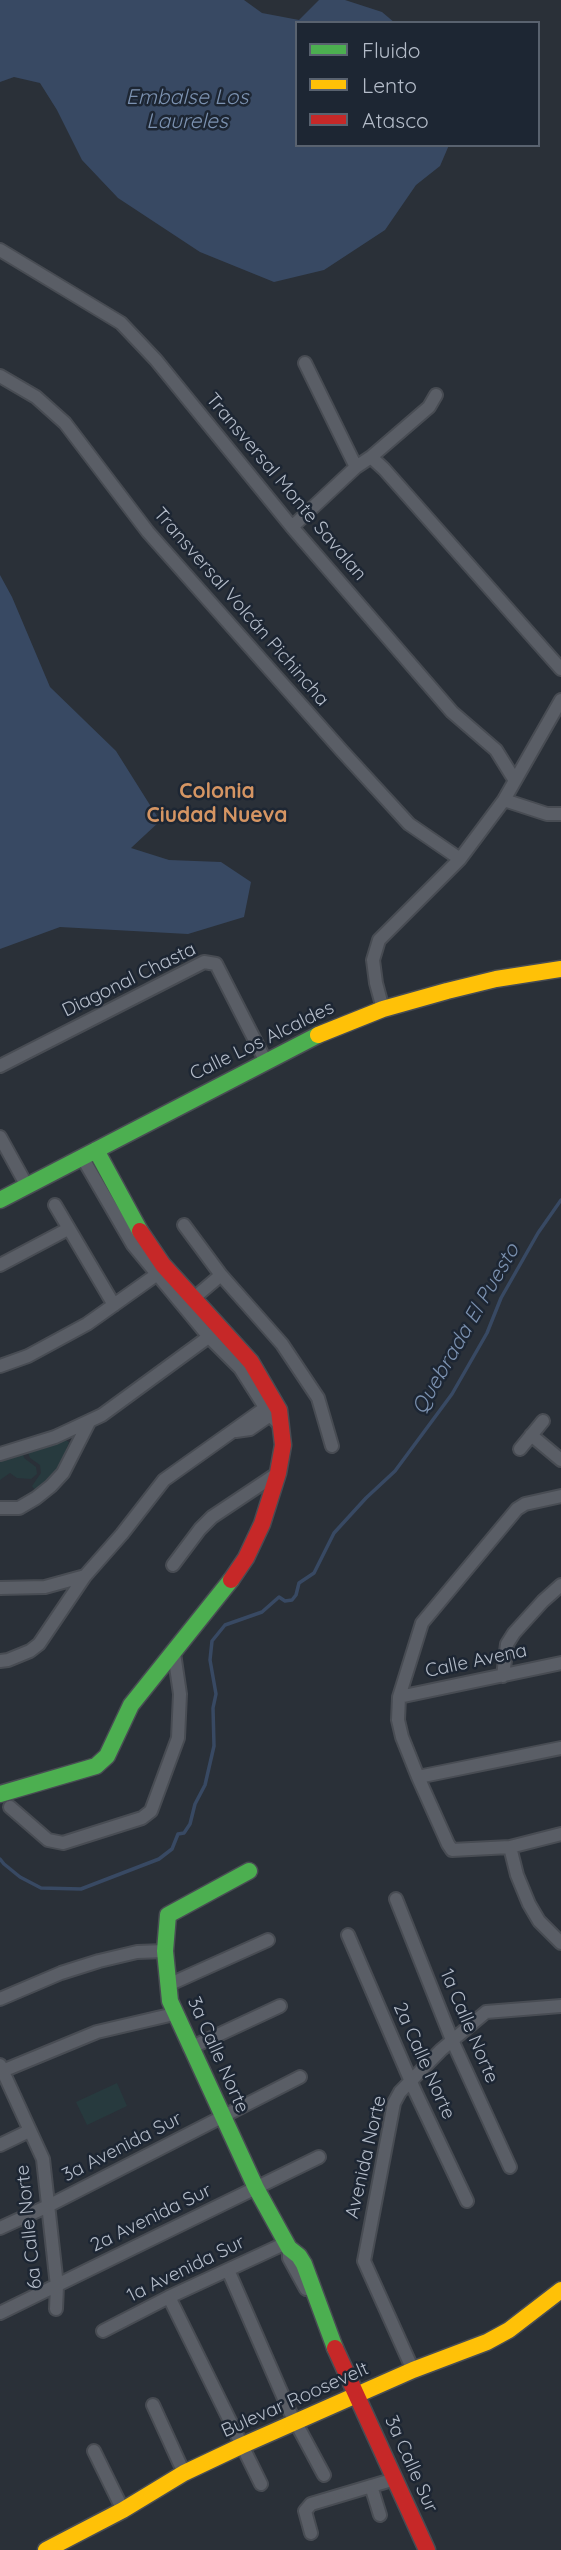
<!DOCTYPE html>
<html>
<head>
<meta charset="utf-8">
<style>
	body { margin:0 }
	#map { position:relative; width:561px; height:2550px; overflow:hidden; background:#2a3038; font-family:Quicksand,sans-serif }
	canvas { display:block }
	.legend { position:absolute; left:295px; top:21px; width:245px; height:126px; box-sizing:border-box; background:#1d2633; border:2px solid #59626f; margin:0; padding:9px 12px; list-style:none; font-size:21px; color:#b4bcc9 }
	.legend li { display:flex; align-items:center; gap:14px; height:35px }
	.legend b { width:35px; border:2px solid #59626f }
</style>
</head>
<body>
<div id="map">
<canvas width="561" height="2550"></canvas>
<ul class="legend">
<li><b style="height:9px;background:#4caf50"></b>Fluido</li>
<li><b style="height:9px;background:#ffc107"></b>Lento</li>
<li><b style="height:9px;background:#c62828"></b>Atasco</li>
</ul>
</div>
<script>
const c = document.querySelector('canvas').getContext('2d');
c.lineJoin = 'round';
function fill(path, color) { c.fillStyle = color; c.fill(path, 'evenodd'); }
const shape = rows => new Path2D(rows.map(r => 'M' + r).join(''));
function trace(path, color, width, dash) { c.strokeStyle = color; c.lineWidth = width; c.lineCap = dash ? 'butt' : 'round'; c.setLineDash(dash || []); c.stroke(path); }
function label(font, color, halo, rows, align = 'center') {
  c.font = font + ' Quicksand,sans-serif'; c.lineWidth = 5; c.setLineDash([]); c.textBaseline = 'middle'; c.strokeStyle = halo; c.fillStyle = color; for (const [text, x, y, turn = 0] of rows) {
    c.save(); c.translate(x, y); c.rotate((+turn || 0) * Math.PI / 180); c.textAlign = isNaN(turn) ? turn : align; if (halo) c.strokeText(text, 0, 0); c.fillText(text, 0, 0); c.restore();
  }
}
const green = shape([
	[65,1440,69,1442,63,1459,51,1477,35,1490,32,1486,41,1473,40,1465,30,1458,28,1452],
	[23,1454,24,1458,36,1467,37,1474,31,1479,17,1478,10,1473,0,1480,0,1460],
	[117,2083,127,2106,87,2125,76,2102]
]);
const water = shape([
	[0,0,244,0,262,13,299,20,319,0,345,0,382,12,395,23,297,23,297,145,449,145,440,166,416,185,385,230,324,270,274,282,200,252,118,198,82,160,57,110,40,83,14,77,0,82],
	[0,575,12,597,50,687,116,751,160,821,131,848,169,860,221,862,251,882,244,917,188,934,60,927,0,949]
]);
const stream = shape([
	[0,1859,4,1864,20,1877,41,1888,81,1889,159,1859,172,1849,178,1834,184,1833,190,1824,195,1804,205,1785,214,1746,213,1708,216,1694,210,1660,212,1641,225,1625,262,1612,279,1597,285,1601,292,1600,296,1595,299,1583,314,1573,334,1533,366,1498,395,1471,452,1394,487,1333,501,1298,538,1233,561,1200]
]);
const street = shape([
	[0,250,121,323,156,360,292,527,452,712,496,750,514,779],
	[305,363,356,467,371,457,384,469,561,669],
	[0,376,36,397,65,423,148,532,342,751,409,824,460,859],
	[371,457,429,407,436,395],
	[292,527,356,467],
	[504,800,547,814,561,814],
	[383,1009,376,983,373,960,379,940,460,859,504,800,561,700],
	[0,1066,204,962,216,964,265,1060],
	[0,1137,27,1186],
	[82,1157,133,1245,209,1337,240,1368,270,1415,281,1426],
	[55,1205,114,1305],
	[184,1225,221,1275,282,1344,318,1398,332,1446],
	[0,1265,68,1229],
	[194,1298,221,1275],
	[0,1366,28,1356,87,1324,163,1270],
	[236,1431,250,1429,276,1411],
	[531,1435,561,1460],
	[520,1449,543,1421],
	[0,1454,55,1437,102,1415,214,1333],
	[561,1496,525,1504,517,1509,422,1623,399,1697,398,1720,402,1737,418,1777,448,1844,452,1850,510,1847,561,1834],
	[0,1508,19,1508,36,1498,51,1486,63,1473,89,1422],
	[173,1565,200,1529,212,1517,278,1473],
	[0,1588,45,1587,85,1576,122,1534,164,1480,275,1401],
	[0,1661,8,1660,30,1651,39,1644,85,1576],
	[503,1676,507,1644,514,1633,543,1601,561,1585],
	[399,1697,561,1663],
	[418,1777,561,1748],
	[10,1807,48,1840,63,1843,142,1818,151,1811,178,1738,180,1694,174,1653],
	[510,1847,517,1875,529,1904,539,1921,561,1943],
	[396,1899,452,2040,510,2167],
	[348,1935,415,2091,467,2201],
	[168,1985,268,1940],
	[0,1999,61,1973,99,1961,137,1952,165,1951],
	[190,2048,280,2006],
	[0,2065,43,2159,57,2286,56,2309],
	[0,2072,97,2032,174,2014],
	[0,2145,29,2131],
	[0,2228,48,2206,300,2077],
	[289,2248,289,2258,306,2289],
	[228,2270,289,2410,324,2475],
	[169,2297,261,2484],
	[0,2313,319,2157],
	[103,2331,169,2297,286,2243],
	[413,2370,364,2261,394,2103,400,2092,441,2050,486,2012,561,2006],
	[153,2405,184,2473],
	[94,2451,123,2510],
	[371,2486,380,2515],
	[311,2533,305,2511,311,2504,395,2479]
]);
const fast = shape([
	[96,1150,140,1231],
	[0,1200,318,1035],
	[0,1794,96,1766,107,1756,131,1705,231,1580],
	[249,1871,168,1915,165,1951,170,2001,256,2188,289,2248,299,2256,304,2264,335,2348]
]);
const slow = shape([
	[318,1035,383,1009,447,991,496,979,561,969],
	[46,2550,123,2510,184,2473,241,2446,413,2370,487,2342,509,2330,561,2290]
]);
const jam = shape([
	[140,1231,163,1265,251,1362,279,1410,283,1445,278,1473,262,1524,246,1558,231,1580],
	[335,2348,427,2550]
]);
const streetNames = [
	["Transversal Monte Savalan",286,487,50],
	["Transversal Volcán Pichincha",241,607,49],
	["Diagonal Chasta",129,980,-26],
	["Calle Los Alcaldes",262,1041,-26],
	["Calle Avena",476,1661,-12],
	["1a Calle Norte",469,2026,67],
	["3a Calle Norte",218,2055,66],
	["2a Calle Norte",424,2061,66],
	["3a Avenida Sur",122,2147,-27],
	["Avenida Norte",366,2157,-77],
	["2a Avenida Sur",151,2218,-26],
	["6a Calle Norte",29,2227,-96],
	["1a Avenida Sur",186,2269,-26],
	["Bulevar Roosevelt",295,2400,-24],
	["3a Calle Sur",411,2464,66]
];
const waterNames = [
	["Embalse Los",187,98],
	["Laureles",187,122],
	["Quebrada El Puesto",466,1329,-60]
];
const neighbourhoodNames = [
	["Colonia",217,792],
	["Ciudad Nueva",217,816]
];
fill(green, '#273a3e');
fill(water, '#384963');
trace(stream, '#384963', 3.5);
trace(street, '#484c53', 16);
trace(fast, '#484c53', 19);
trace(slow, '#484c53', 19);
trace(jam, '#484c53', 19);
trace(street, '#5a5e66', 12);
trace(fast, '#4caf50', 16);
trace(slow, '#ffc107', 16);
trace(jam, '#c62828', 16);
label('19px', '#b4bcc9', '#1d2633', streetNames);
label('italic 21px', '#7c92b1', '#1d2633', waterNames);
label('bold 21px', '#d59563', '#1d2633', neighbourhoodNames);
</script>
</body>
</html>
